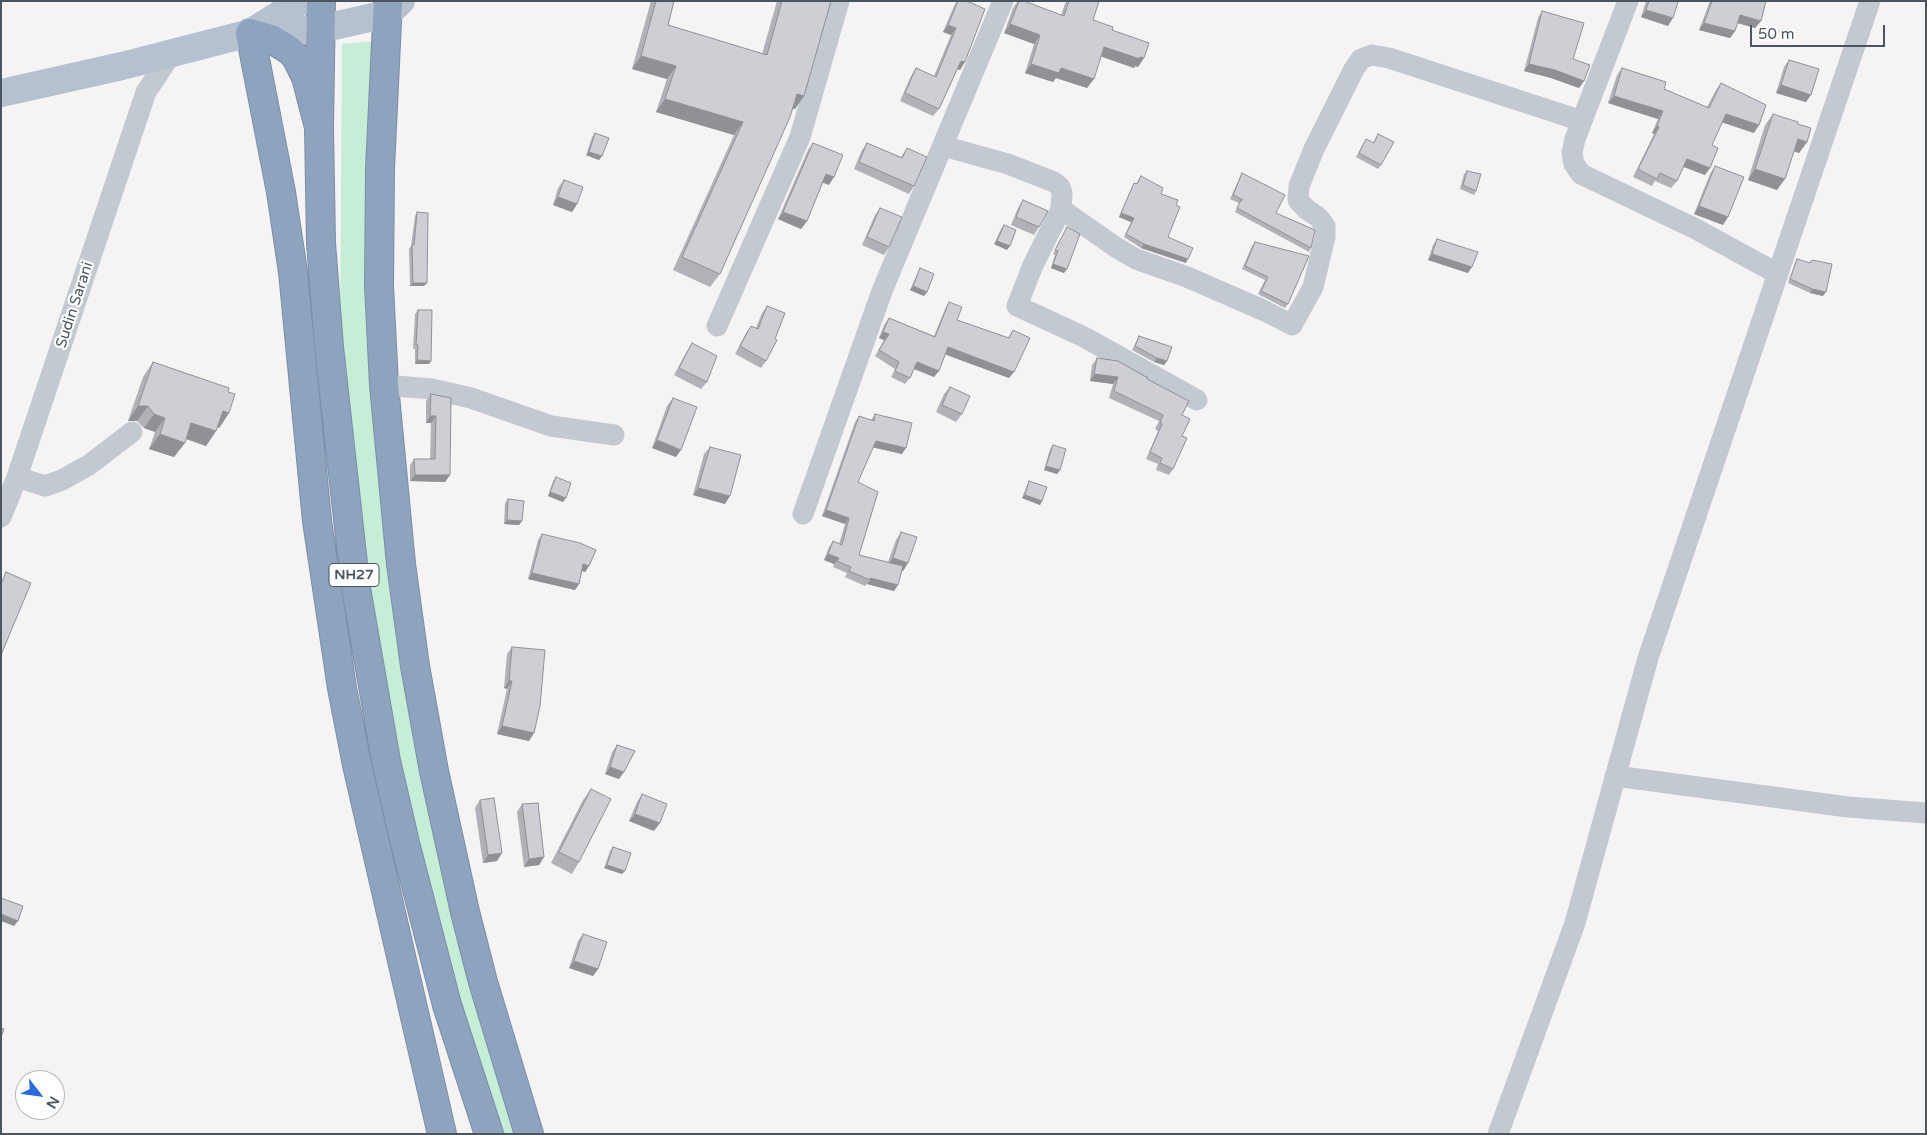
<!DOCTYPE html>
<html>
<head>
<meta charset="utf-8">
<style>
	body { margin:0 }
	#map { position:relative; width:1927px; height:1135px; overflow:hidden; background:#f5f3f3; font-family:"Varela Round",sans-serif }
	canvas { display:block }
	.frame { position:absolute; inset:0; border:2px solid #4b555f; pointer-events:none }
	.north { position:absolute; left:15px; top:1070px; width:50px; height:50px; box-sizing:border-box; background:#fff; border:1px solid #b7bbbf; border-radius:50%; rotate:120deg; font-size:14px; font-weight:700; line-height:20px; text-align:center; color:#4b555f }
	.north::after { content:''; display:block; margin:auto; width:18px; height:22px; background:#276cda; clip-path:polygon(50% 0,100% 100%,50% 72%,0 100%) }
	.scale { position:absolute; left:1750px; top:25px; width:135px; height:22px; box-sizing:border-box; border:2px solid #4b555f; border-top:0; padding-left:6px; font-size:15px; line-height:18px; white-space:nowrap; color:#4b555f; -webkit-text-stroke:4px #fff; paint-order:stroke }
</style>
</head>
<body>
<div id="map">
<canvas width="1927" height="1135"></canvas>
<div class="frame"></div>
<div class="north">N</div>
<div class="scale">50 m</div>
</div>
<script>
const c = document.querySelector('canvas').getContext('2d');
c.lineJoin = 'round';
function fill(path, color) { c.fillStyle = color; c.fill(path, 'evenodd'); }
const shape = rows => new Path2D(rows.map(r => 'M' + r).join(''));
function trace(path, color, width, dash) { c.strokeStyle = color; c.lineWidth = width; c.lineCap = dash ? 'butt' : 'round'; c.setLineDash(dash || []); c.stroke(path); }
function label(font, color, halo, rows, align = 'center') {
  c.font = font + ' "Varela Round",sans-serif'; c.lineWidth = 4.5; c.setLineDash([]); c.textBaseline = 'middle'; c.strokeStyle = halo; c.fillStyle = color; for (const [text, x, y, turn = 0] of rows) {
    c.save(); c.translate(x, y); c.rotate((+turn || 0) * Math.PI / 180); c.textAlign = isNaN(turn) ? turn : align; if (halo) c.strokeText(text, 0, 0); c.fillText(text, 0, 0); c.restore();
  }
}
const green = shape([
	[374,41,424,785,477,1009,517,1134,499,1134,461,1019,403,790,374,647,340,336,342,44]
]);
const minor = shape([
	[1628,1,1575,139,1572,153,1574,164,1581,174,1696,229,1778,274],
	[943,146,1008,164,1054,182,1060,187,1062,193,1061,209,1033,265,1017,306,1084,337,1197,400],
	[1061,209,1117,248,1136,259,1187,277,1265,311,1292,325,1313,287,1325,237,1325,226,1318,217,1306,209,1298,200,1299,186,1314,149,1354,69,1361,59,1372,55,1389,58,1582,121],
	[717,326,800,137,839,1],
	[384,385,432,389,471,398,551,426,614,435],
	[17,477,45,486,62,480,89,465,132,432],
	[803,514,882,291,1003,1],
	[1,517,17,477,146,92,172,53],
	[1615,776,1848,807,1926,813],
	[1498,1134,1575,923,1648,658,1870,1]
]);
const major = shape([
	[301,1,250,33,320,29,387,14,401,1],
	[1,93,122,66,250,33]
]);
const highway = shape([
	[321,1,319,127,321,243,329,347,355,582,386,761,405,843,447,1005,489,1134],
	[388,1,380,169,379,286,384,385,401,564,415,666,434,771,465,912,483,982,529,1134],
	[319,127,306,77,296,57,289,50,273,40,250,33,281,192,293,272,317,521,342,688,357,765,442,1134]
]);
const wall = shape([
	[651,1,674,1,668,25,762,54,777,1,831,1,804,96,795,109,793,109,720,274,710,287,673,270,734,135,656,112,667,79,632,69],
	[957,1,967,1,965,62,960,70,957,69,939,109,933,116,900,101,911,76,916,68,934,76,951,35,943,32,954,6],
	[1018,1,1024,1,1061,15,1066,1,1099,1,1093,20,1112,30,1138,67,1135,66,1134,68,1100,56,1087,88,1056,78,1053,82,1025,73,1034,44,1004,33,1013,8],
	[1646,1,1675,1,1668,26,1641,17],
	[1710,1,1766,1,1761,21,1755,28,1737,23,1735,31,1730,38,1699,30],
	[1542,11,1573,59,1584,81,1579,88,1551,78,1524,71,1538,18],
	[1789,60,1806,102,1776,93,1784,67],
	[1622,68,1664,89,1707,107,1716,90,1721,83,1754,133,1722,122,1712,145,1705,175,1683,167,1677,181,1671,188,1655,181,1652,186,1633,177,1654,134,1652,133,1658,119,1608,103,1617,75],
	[1773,114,1798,124,1807,142,1799,153,1794,151,1777,190,1748,180,1765,125],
	[595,133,602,156,599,160,586,155,592,137],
	[1378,134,1381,165,1378,169,1356,157,1366,139,1373,143],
	[813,143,829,185,823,182,807,221,801,229,778,219,808,150],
	[867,143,901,157,907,148,914,186,909,194,854,169,862,150],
	[1715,166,1723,225,1694,214,1710,174],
	[1467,171,1476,191,1474,195,1460,189,1464,174],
	[1242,173,1276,213,1311,248,1309,252,1235,212,1239,203,1230,199,1240,177],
	[1141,176,1161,194,1176,205,1168,237,1186,263,1141,248,1124,237,1131,222,1119,217,1132,187,1134,183,1136,184],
	[564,180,577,204,572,212,553,205,558,188],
	[1023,200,1039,227,1034,235,1011,225,1018,208],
	[880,208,889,247,884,255,862,245,875,215],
	[417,212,424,286,410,286,409,249,411,246,415,216],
	[1004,225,1007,250,994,244,1001,229],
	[1067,227,1064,273,1051,268,1055,255,1053,254],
	[1437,239,1468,273,1428,260,1433,245],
	[1255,242,1288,304,1285,308,1258,294,1265,280,1242,269,1252,246],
	[1797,259,1809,263,1812,260,1823,296,1810,293,1788,283,1795,263],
	[920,268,927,292,924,296,910,290,918,272],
	[949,302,957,320,1008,338,1013,330,1009,378,945,354,934,377,914,369,910,378,905,384,891,377,895,369,875,356,884,340,879,338,884,325,889,318,934,336,945,309],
	[767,306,766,361,761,368,735,354,746,333,751,326,756,328,762,313],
	[418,310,431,361,429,364,415,364,415,349,413,349,415,314],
	[1139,336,1167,361,1164,365,1154,362,1132,350],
	[692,343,707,382,701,389,674,375,687,351],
	[1097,358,1147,379,1182,415,1182,436,1173,469,1169,475,1156,470,1158,464,1146,459,1158,431,1155,429,1159,421,1109,398,1113,384,1090,381,1092,365],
	[153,362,228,392,229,413,219,428,217,427,216,431,206,446,186,439,174,457,149,449,155,432,144,428,137,421,128,421,143,377],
	[950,387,962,414,956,422,936,412,944,394],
	[431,394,451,398,445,482,410,481,410,465,414,459,430,459,431,423,426,423,426,401],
	[673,398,676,457,652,448,667,406],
	[875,414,902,454,873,447,858,482,859,555,888,562,896,540,901,532,908,563,903,571,902,571,894,591,867,584,865,586,845,577,847,573,833,567,834,564,824,560,829,547,833,541,839,544,845,524,822,516,855,422,859,416,871,420],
	[1053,445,1060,470,1057,474,1044,470,1050,449],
	[710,447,725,504,693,495,704,454],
	[556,477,563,502,548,496,553,481],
	[1029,481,1042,501,1040,505,1022,498,1027,485],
	[508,499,519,525,504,524,505,503],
	[542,534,589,566,585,572,582,571,579,584,575,590,528,579,538,540],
	[512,647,529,741,497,734,507,689,504,688,507,654],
	[617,745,619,779,605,774,612,752],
	[591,789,579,862,572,874,551,863,583,800],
	[642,794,654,831,629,821,637,802],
	[480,800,497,861,483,863,475,808],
	[522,804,544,857,539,865,524,867,517,812],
	[613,847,622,874,604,868,610,851],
	[583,934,598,969,593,976,569,968,578,941]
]);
const shadedWall = shape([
	[1646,10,1673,18,1668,26,1641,17],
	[1740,15,1761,21,1755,28,1734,22],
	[1704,23,1735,31,1730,38,1699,30],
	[1010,24,1040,35,1034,44,1004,33],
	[948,25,956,28,951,35,943,32],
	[1104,47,1144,58,1138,67,1135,66,1134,68,1097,55],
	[641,56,676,66,667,79,632,69],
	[961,61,965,62,960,70,956,68],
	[1031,64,1061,68,1094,79,1087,88,1056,78,1053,82,1025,73],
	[1529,64,1555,70,1584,81,1579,88,1551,78,1524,71],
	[1781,85,1811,95,1806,102,1776,93],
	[797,94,804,96,795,109,788,107],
	[1614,96,1663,111,1658,119,1608,103],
	[665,99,743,122,734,135,656,112],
	[1726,114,1759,125,1754,133,1721,122],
	[1657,126,1659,127,1654,134,1652,133],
	[1798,139,1807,142,1799,153,1790,150],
	[589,152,602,156,599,160,586,155],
	[1687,159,1710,168,1705,175,1682,166],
	[1755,169,1785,179,1777,190,1748,180],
	[826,174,834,177,829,185,821,182],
	[558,197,577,204,572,212,553,205],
	[1699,206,1728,217,1723,225,1694,214],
	[783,212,807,221,801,229,778,219],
	[1121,213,1134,218,1131,222,1119,217],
	[997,241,1010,246,1007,250,994,244],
	[1144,244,1188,259,1186,263,1141,248],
	[1432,254,1472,267,1468,273,1428,260],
	[1053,264,1067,269,1064,273,1051,268],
	[413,283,427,283,424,286,410,286],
	[913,286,927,292,924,296,910,290],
	[1812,289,1826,292,1823,296,1810,293],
	[883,332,889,334,884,340,879,338],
	[948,347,1014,372,1009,378,944,354],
	[1157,358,1167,361,1164,365,1154,362],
	[417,360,431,361,429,364,415,364],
	[917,362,939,371,934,377,912,368],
	[1094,374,1118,377,1113,384,1090,381],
	[138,406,148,406,137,421,128,421],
	[223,411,229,413,219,428,212,426],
	[154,414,165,418,155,432,144,428],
	[430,416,436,416,431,423,426,423],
	[191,423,216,431,206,446,181,437],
	[160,434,185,443,174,457,149,449],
	[657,440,681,450,676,457,652,448],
	[876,441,906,448,902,454,871,447],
	[1046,466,1060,470,1057,474,1044,470],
	[415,475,450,475,445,482,410,481],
	[698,488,730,496,725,504,693,495],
	[550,492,566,498,563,502,548,496],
	[1025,495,1042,501,1040,505,1022,498],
	[826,510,849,518,845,524,822,516],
	[507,520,522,521,519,525,504,524],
	[828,554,839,558,834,564,824,560],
	[893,558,908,563,903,571,887,566],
	[583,564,589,566,585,572,579,570],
	[532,573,579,584,575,590,528,579],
	[870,578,898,585,894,591,867,584,870,580],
	[509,681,512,681,507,689,504,688],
	[502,726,534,733,529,741,497,734],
	[610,767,624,772,619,779,605,774],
	[635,814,660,823,654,831,629,821],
	[502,853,497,861,483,863,488,855],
	[544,857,539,865,524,867,529,859],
	[607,865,625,871,622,874,604,868],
	[1,914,18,921,14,926,1,921],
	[574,961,598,969,593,976,569,968]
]);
const building = shape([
	[656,1,674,1,668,25,767,55,782,1,831,1,804,96,797,94,790,117,720,274,682,257,743,122,665,99,676,66,641,56,656,1],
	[958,1,967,1,985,9,965,62,961,61,939,109,905,93,916,68,936,77,956,28,948,25,958,1],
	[1019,1,1024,1,1064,16,1069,1,1099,1,1093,20,1113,27,1112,30,1149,43,1144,58,1140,57,1140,59,1104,47,1094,79,1061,68,1059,73,1031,64,1040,35,1010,24,1019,1],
	[1649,1,1675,1,1678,2,1673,18,1646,10,1649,1],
	[1712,1,1766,1,1761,21,1740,15,1735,31,1704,23,1712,1],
	[1542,11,1584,23,1573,59,1590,65,1584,81,1555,70,1529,64,1542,11],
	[1789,60,1819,69,1811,95,1781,85,1789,60],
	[1622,68,1666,82,1664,89,1709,108,1721,83,1766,105,1759,125,1726,114,1712,145,1718,148,1710,168,1687,159,1677,181,1660,173,1657,179,1638,169,1659,127,1657,126,1663,111,1614,96,1622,68],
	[1773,114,1798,122,1798,124,1811,128,1807,142,1798,139,1785,179,1755,169,1773,114],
	[595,133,609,138,602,156,589,152,595,133],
	[1378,134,1394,142,1381,165,1359,153,1366,139,1374,143,1378,134],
	[813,143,843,155,834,177,826,174,807,221,783,212,813,143],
	[867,143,902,158,907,148,927,157,914,186,859,162,867,143],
	[1715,166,1744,177,1728,217,1699,206,1715,166],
	[1467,171,1481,174,1476,191,1463,185,1467,171],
	[1242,173,1285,195,1276,213,1315,230,1311,248,1237,208,1241,200,1243,200,1233,195,1242,173],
	[1141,176,1163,188,1161,194,1178,200,1176,205,1180,207,1168,237,1193,248,1188,259,1144,244,1126,234,1134,218,1121,213,1134,183,1137,184,1141,176],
	[564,180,583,187,577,204,558,197,564,180],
	[1023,200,1048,211,1039,227,1016,217,1023,200],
	[880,208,902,217,889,247,867,237,880,208],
	[417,212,428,213,427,283,413,283,412,245,414,245,417,212],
	[1004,225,1016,230,1010,246,997,241,1004,225],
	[1067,227,1080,234,1067,269,1053,264,1058,251,1055,250,1067,227],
	[1437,239,1478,252,1472,267,1432,254,1437,239],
	[1255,242,1309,256,1288,304,1261,291,1268,277,1245,266,1255,242],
	[1797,259,1810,263,1812,260,1832,264,1826,292,1812,289,1790,279,1797,259],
	[920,268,934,274,927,292,913,286,920,268],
	[949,302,962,307,957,320,1009,338,1013,330,1030,338,1014,372,948,347,939,371,917,362,910,378,895,371,899,362,879,350,889,334,883,332,889,318,935,337,949,302],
	[767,306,785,313,775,339,777,340,766,361,740,346,751,326,758,329,767,306],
	[418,310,432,310,431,361,417,360,418,345,416,345,418,310],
	[1139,336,1172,347,1167,361,1157,358,1135,346,1139,336],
	[692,343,717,356,707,382,679,368,692,343],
	[1097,358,1118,361,1148,378,1147,379,1189,401,1182,415,1190,419,1182,436,1187,438,1173,469,1160,463,1162,458,1150,452,1162,424,1160,423,1163,415,1114,391,1118,377,1094,374,1097,358],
	[153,362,229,388,228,392,235,394,229,413,223,411,216,431,191,423,185,443,160,434,165,418,154,414,148,406,138,406,153,362],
	[950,387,970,396,962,414,942,405,950,387],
	[431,394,451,398,450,475,415,475,414,459,435,459,436,416,430,416,431,394],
	[673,398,697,407,681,450,657,440,673,398],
	[875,414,912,423,906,448,876,441,858,482,878,492,859,555,903,566,898,585,870,578,870,580,849,571,851,567,837,561,839,558,828,554,833,541,842,545,849,518,826,510,859,416,874,421,875,414],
	[1053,445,1066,449,1060,470,1046,466,1053,445],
	[710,447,741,455,730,496,698,488,710,447],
	[556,477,571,483,566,498,550,492,556,477],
	[1029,481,1047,487,1042,501,1025,495,1029,481],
	[508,499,524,501,522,521,507,520,508,499],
	[901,532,917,537,908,563,893,558,901,532],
	[542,534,580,543,596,550,589,566,583,564,579,584,532,573,542,534],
	[6,572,31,583,1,655,1,584,6,572],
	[512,647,545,650,540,706,534,733,502,726,512,681,509,681,512,647],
	[617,745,635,751,624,772,610,767,617,745],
	[591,789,611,799,579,862,559,852,591,789],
	[642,794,667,804,660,823,635,814,642,794],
	[494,798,502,853,488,855,480,800,494,798],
	[538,803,544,857,529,859,522,804,538,803],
	[613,847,631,853,625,871,607,865,613,847],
	[1,898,23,906,18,921,1,914,1,898],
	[583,934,607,942,598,969,574,961,583,934],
	[1,1028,4,1029,1,1037,1,1028]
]);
const shields = [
	[354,575,50]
];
const shieldNames = [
	["NH27",354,575]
];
const streetNames = [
	["Sudin Sarani",75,305,-72]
];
fill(green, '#c6eed7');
trace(highway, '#7a8ea9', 30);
trace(minor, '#c2c9d0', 21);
trace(major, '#b5c1cf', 28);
trace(highway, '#8ea3bd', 28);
fill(wall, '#b0b2b7');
fill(shadedWall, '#909195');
fill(building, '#cdcfd5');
trace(building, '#909195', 1);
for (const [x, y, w] of shields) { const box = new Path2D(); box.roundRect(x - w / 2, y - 11.5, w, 23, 4); c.fillStyle = '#fff'; c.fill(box); trace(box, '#4b555f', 1); }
label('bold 14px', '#4b555f', null, shieldNames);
label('15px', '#4b555f', '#fff', streetNames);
</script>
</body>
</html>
